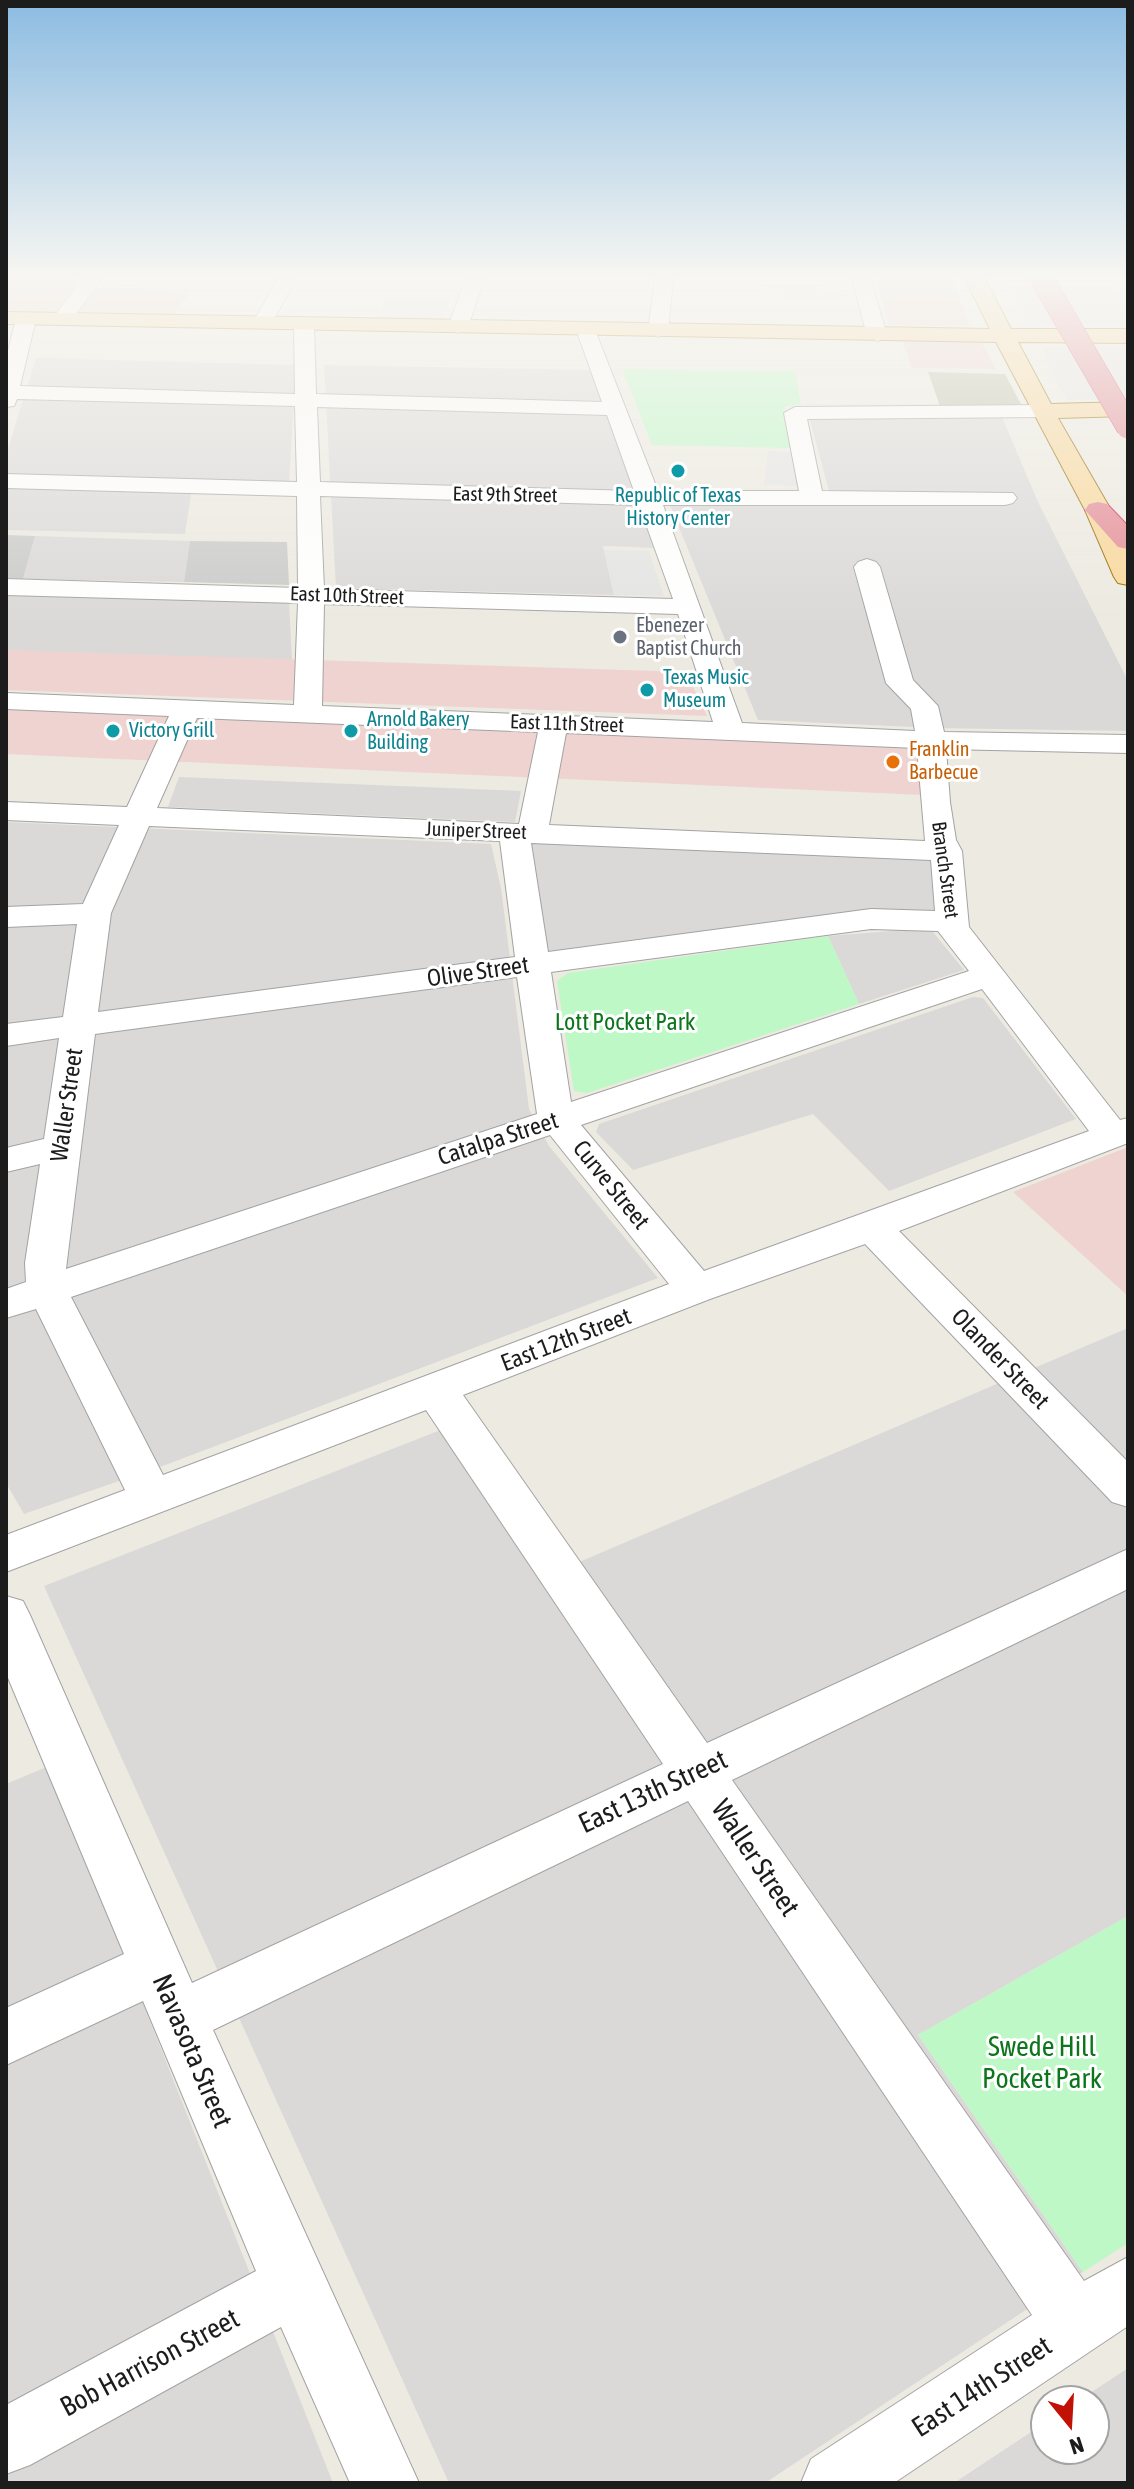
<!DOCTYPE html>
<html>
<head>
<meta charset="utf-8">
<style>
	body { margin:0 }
	#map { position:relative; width:1134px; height:2489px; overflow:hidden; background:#edeae1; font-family:"Asap Condensed",sans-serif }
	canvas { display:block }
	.frame { position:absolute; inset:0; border:8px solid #1c1c1c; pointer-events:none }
	.north { position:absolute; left:1030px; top:2385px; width:80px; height:80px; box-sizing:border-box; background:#fff; border:2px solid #a4a4a4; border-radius:50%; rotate:162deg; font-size:22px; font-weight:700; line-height:32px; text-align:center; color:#1c1c1c }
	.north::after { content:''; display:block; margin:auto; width:28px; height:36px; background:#c21205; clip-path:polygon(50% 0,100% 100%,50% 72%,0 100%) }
</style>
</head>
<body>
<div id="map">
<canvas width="1134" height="2489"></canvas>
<div class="frame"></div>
<div class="north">N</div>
</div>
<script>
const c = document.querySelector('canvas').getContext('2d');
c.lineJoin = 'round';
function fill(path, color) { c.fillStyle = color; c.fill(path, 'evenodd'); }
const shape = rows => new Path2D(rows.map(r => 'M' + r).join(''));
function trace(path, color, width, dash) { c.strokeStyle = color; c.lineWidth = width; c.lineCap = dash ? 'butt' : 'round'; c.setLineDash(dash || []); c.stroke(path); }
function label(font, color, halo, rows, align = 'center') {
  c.font = font + ' "Asap Condensed",sans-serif'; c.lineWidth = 6; c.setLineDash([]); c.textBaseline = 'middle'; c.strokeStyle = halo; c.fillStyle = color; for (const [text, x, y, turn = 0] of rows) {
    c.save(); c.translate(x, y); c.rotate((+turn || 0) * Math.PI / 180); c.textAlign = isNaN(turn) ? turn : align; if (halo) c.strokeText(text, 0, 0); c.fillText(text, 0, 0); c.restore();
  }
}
const residential = shape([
	[36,358,296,365,289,483,193,481,185,534,6,530,6,455],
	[324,365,594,370,657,548,603,546,614,595,336,588],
	[809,417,1002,417,1038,502,1128,681,1128,731,936,728,758,720,669,503,832,502],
	[35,536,190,541,184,582,23,579],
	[6,594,289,601,292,660,6,651],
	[179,777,521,791,515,822,168,807],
	[6,822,491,844,501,888,529,1109,549,1146,658,1278,168,1464,24,1514,6,1483],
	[530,841,940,859,944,909,932,913,547,953],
	[917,929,933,932,964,970,859,1004,828,936],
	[973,997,983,998,1076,1119,889,1191,813,1114,633,1170,596,1132,599,1124],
	[1128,1328,1128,1916,918,2035,1083,2272,765,2483,449,2483,44,1586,443,1429,544,1577],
	[49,1766,333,2483,6,2483,6,1784],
	[1128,2368,1128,2483,954,2483,1046,2422,1046,2449,1094,2449,1094,2401,1078,2401]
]);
const commercial = shape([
	[6,279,79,279,74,287,192,289,173,316,6,314],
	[877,279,953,279,970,326,889,325],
	[903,342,982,343,996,369,912,368],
	[6,650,686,672,707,716,6,690],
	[6,709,916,748,923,795,6,754],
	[1128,1147,1128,1296,1013,1192]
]);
const religious = shape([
	[6,535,35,536,23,579,6,578],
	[190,541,287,542,289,585,184,582]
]);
const construction = shape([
	[928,372,1005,374,1023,408,941,409]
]);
const park = shape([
	[622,369,795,371,801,404,784,407,792,448,652,445],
	[828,936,859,1004,587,1093,574,1091,557,981,568,973],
	[1128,1916,1128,2243,1083,2272,918,2035]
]);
const parking = shape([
	[762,284,822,284,824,294,844,294,844,298,779,298,778,293,763,293],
	[1007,286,1114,286,1128,309,1128,325,1032,326,1019,309],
	[385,297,450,298,444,319,378,318],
	[1044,347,1128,347,1128,399,1067,400,1047,365],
	[768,451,794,452,798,486,764,485],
	[604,550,649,551,664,596,614,595]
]);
const minor = shape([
	[83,279,102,279,69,323,55,323,52,319,83,279],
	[278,279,296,279,269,328,255,328,252,324,278,279],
	[466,279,484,279,468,327,458,333,448,327,466,279],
	[655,279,673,279,668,331,658,337,648,331,655,279],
	[852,279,870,279,887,335,884,339,877,341,867,335,852,279],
	[26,313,36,319,20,386,295,394,294,325,304,319,314,325,316,394,602,402,576,329,579,325,593,325,658,491,799,491,784,413,795,407,1043,405,1054,411,1043,417,807,419,822,491,1013,493,1017,498,1013,503,1005,505,663,505,742,723,915,731,911,709,886,683,854,567,858,562,867,559,876,562,880,567,913,680,938,706,944,732,1128,735,1128,753,946,749,950,802,956,840,962,851,969,927,1120,1120,1128,1118,1128,1143,899,1231,1128,1462,1128,1507,1112,1502,865,1244,710,1299,463,1395,707,1743,1128,1549,1128,1589,732,1780,1084,2281,1128,2257,1128,2326,894,2483,801,2483,811,2459,1032,2315,688,1801,213,2030,419,2483,350,2483,281,2327,30,2465,6,2474,6,2405,256,2271,143,2001,6,2065,6,2008,124,1954,6,1673,6,1596,23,1601,30,1615,192,1983,663,1764,426,1410,6,1572,6,1535,125,1490,36,1309,6,1318,6,1289,26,1282,25,1263,40,1164,6,1172,6,1148,44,1139,59,1038,6,1046,6,1024,63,1017,77,924,6,927,6,907,83,904,119,825,6,820,6,802,127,807,169,716,6,709,6,693,294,705,298,603,6,595,6,579,298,588,297,496,6,488,6,474,297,482,295,406,17,399,14,406,6,407,6,359,16,319,26,313],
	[317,407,607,415,634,491,320,482,317,407],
	[320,496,639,505,673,599,324,589,320,496],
	[324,604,678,614,713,722,322,706,324,604],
	[197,718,538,732,519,824,157,808,197,718],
	[566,733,917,748,925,841,549,825,566,733],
	[149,826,500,841,515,957,98,1012,111,913,149,826],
	[531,843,931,860,935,911,871,909,548,952,531,843],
	[871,929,938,931,969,971,571,1102,551,972,871,929],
	[517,977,537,1114,66,1269,95,1034,517,977],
	[982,989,1089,1131,704,1271,581,1125,982,989],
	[550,1135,669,1284,163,1475,71,1297,550,1135]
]);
const major = shape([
	[965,279,985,279,1011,329,1128,329,1128,343,1018,342,1051,404,1128,402,1128,416,1058,418,1111,510,1128,547,1128,585,1118,583,1114,577,1085,510,996,342,6,324,6,312,990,329,965,279]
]);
const highway = shape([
	[1098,502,1107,504,1128,526,1128,549,1118,547,1085,510,1089,504,1098,502]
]);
const highwayBridge = shape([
	[1042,279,1128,427]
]);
const markers = [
	[678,471,8,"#0f9aa8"],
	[620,637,8,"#6b7280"],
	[647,690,8,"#0f9aa8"],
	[113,731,8,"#0f9aa8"],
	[351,731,8,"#0f9aa8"],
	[893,762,8,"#e8710a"]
];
const farStreetnames = [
	["East 9th Street",505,495,1],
	["East 10th Street",347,596,2],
	["East 11th Street",567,724,2],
	["Juniper Street",476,831,2],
	["Branch Street",945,870,82]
];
const farCulturenames = [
	["Republic of Texas",678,496,"center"],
	["History Center",678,519,"center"],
	["Texas Music",663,678],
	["Museum",663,701],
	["Arnold Bakery",367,720],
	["Building",367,743],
	["Victory Grill",129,731]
];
const farWorshipnames = [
	["Ebenezer",636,626],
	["Baptist Church",636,649]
];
const farFoodnames = [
	["Franklin",909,750],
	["Barbecue",909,773]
];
const streetNames = [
	["Olive Street",478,972,-8],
	["Waller Street",67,1105,-82],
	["Catalpa Street",498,1139,-18],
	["Curve Street",611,1185,51],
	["East 12th Street",566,1340,-21],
	["Olander Street",1000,1359,46]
];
const parkNames = [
	["Lott Pocket Park",625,1022]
];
const nearStreetnames = [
	["East 13th Street",653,1792,-25],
	["Waller Street",755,1858,56],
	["Navasota Street",192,2051,67],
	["Bob Harrison Street",150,2363,-28],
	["East 14th Street",982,2387,-33]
];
const nearParknames = [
	["Swede Hill",1042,2047],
	["Pocket Park",1042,2079]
];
fill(residential, '#dad9d8');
fill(commercial, '#eed3d0');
fill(religious, '#cacaca');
fill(construction, '#c0c1ad');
fill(park, '#bef8c6');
fill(parking, '#e4e4e4');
trace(minor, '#a3a3a3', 2);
trace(major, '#906b03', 2);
trace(highway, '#d22756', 2);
fill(minor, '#fff');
fill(major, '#f9d79a');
fill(highway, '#e48a94');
trace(highwayBridge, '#d22756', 24, []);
trace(highwayBridge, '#e48a94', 23);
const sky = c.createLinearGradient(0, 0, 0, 627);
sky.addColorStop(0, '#8cbce2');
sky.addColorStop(0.44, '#f7f6f2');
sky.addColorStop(1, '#f7f6f200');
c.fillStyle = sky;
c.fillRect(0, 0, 1134, 627);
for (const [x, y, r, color] of markers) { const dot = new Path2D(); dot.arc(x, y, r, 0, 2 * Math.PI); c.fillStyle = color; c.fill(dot); trace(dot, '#fff', 3); }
label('20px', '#1c1c1c', '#fff', farStreetnames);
label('20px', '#0d838f', '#fff', farCulturenames, 'left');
label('20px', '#5b616d', '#fff', farWorshipnames, 'left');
label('20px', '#c56008', '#fff', farFoodnames, 'left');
label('24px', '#1c1c1c', '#fff', streetNames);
label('24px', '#0d761d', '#fff', parkNames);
label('28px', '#1c1c1c', '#fff', nearStreetnames);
label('28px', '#0d761d', '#fff', nearParknames);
</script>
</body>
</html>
